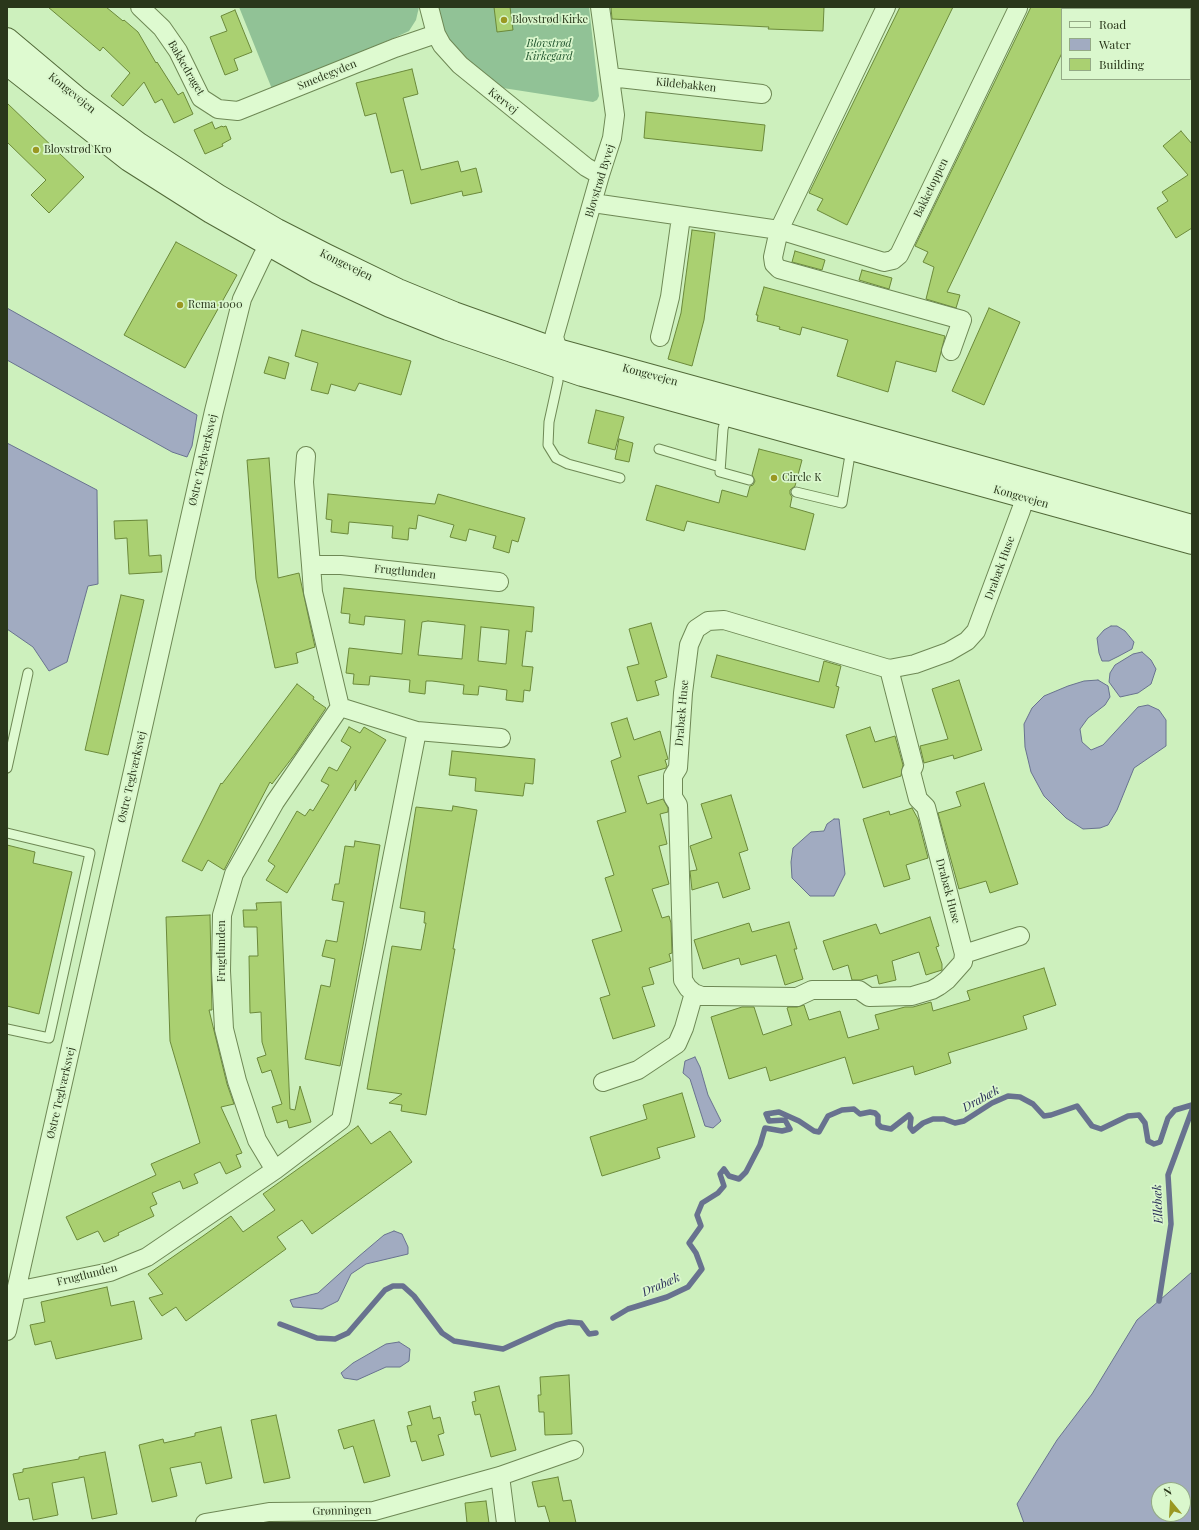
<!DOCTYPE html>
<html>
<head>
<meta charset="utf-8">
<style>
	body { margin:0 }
	#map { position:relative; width:1199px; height:1530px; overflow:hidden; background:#cdf0bd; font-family:"Playfair Display",serif }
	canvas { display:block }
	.frame { position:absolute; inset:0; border:8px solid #2a371b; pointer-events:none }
	.legend { position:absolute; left:1061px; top:8px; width:130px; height:72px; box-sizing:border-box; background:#daf7cd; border:1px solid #94aa86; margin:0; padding:5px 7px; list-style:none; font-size:12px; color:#2a371b }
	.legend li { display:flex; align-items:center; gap:8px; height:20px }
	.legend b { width:20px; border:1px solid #94aa86 }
	.north { position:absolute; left:1151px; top:1482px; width:40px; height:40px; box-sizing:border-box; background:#daf7cd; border:1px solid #94aa86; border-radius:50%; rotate:342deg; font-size:11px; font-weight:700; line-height:16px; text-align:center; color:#2a371b }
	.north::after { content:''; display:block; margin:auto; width:14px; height:18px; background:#9a9822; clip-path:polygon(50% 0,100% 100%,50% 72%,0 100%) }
</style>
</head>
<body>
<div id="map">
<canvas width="1199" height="1530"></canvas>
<div class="frame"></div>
<ul class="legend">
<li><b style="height:5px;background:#defad0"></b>Road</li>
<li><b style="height:11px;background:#a1abc1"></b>Water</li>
<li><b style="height:11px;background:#aad071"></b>Building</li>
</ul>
<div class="north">N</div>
</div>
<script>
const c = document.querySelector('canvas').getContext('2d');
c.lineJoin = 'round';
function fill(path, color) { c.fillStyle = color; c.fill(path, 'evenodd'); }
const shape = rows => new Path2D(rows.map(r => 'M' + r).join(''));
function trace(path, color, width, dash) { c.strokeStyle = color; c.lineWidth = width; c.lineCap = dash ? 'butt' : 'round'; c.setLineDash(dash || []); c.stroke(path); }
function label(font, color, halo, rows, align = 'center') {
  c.font = font + ' "Playfair Display",serif'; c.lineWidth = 3.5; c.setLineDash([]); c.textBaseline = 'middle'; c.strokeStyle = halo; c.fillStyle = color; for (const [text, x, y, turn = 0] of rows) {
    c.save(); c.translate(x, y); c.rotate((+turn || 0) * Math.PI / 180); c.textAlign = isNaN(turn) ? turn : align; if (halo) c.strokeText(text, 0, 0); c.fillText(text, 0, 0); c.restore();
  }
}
const cemetery = shape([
	[239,7,419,7,416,20,409,31,392,39,272,89],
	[435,7,589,7,599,96,597,100,593,102,503,88,477,71,441,34]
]);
const water = shape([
	[7,308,197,415,192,446,187,457,172,452,7,360,7,308],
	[7,443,97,490,98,584,88,586,67,662,49,671,33,647,7,629,7,443],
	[1111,626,1117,626,1125,631,1134,642,1132,649,1119,656,1109,661,1102,661,1099,653,1097,638,1104,630,1111,626],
	[1142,652,1151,660,1156,669,1151,684,1138,693,1120,697,1109,682,1110,673,1115,665,1133,654,1142,652],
	[1098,680,1108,686,1110,697,1105,705,1088,718,1080,729,1082,742,1091,750,1103,745,1138,707,1148,705,1159,710,1166,720,1166,746,1134,768,1117,810,1108,825,1100,828,1083,829,1066,818,1044,796,1031,772,1025,747,1024,724,1032,708,1044,696,1068,686,1084,681,1098,680],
	[834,819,839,819,845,874,834,896,810,896,792,878,791,862,793,848,811,832,824,831,827,824,834,819],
	[695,1057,700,1067,708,1095,721,1121,713,1128,705,1126,690,1079,683,1073,685,1061,695,1057],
	[394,1231,402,1234,408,1247,408,1254,366,1264,351,1274,338,1301,322,1309,293,1307,290,1300,318,1293,358,1257,384,1235,394,1231],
	[1192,1272,1192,1523,1024,1523,1017,1504,1057,1440,1092,1394,1137,1320,1192,1272],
	[1159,1490,1183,1490,1183,1514,1159,1514,1159,1490],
	[399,1342,410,1349,409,1361,400,1367,386,1367,357,1380,344,1378,341,1373,353,1363,386,1344,399,1342]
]);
const stream = shape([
	[1159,1301,1171,1224,1168,1175,1192,1110],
	[613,1318,628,1309,667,1297,688,1287,702,1269,696,1253,689,1243,701,1226,697,1215,702,1203,718,1193,724,1186,720,1174,724,1169,729,1176,739,1179,746,1172,760,1145,765,1128,782,1131,790,1129,785,1120,769,1121,766,1114,779,1112,799,1121,814,1131,819,1132,828,1116,842,1110,854,1109,860,1114,870,1112,875,1113,878,1116,878,1124,881,1127,891,1129,909,1115,911,1118,910,1127,913,1131,923,1123,933,1119,944,1119,955,1123,964,1121,992,1103,1008,1096,1020,1097,1033,1104,1044,1116,1051,1115,1077,1106,1092,1126,1101,1129,1128,1116,1139,1115,1145,1123,1148,1141,1154,1144,1160,1142,1168,1118,1175,1110,1192,1105],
	[280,1324,317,1338,335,1339,348,1333,385,1290,393,1286,403,1286,414,1296,442,1333,454,1341,503,1349,556,1325,569,1322,581,1323,589,1334,596,1333]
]);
const building = shape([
	[48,7,106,7,123,21,124,20,138,32,156,63,157,62,178,95,183,92,193,114,174,123,162,99,155,103,144,82,123,106,111,96,130,73,103,47,100,51,48,7],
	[494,7,510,7,513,30,497,32,494,7],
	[611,7,824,7,823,31,768,29,769,27,612,19,611,7],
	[900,7,953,7,847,225,817,210,823,199,809,193,900,7],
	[1031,7,1062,7,1062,53,947,292,960,295,956,308,926,299,934,267,923,262,928,252,915,246,1031,7],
	[235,10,252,52,234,59,238,70,225,75,210,37,227,31,221,16,235,10],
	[412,69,418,94,403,98,421,170,458,161,461,172,476,168,482,192,463,196,462,191,411,204,403,170,391,173,376,113,365,116,356,83,412,69],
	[7,103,84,177,49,213,31,195,46,180,7,142,7,103],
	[646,112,765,125,762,151,644,138,646,112],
	[212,122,215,129,222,126,223,127,226,126,231,139,222,144,223,146,205,154,194,130,212,122],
	[1181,131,1192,144,1192,228,1176,238,1157,208,1168,201,1162,192,1188,175,1163,146,1181,131],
	[692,230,715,233,704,320,692,366,668,359,681,313,692,230],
	[176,242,237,275,185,368,124,335,176,242],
	[795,251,825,260,822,270,792,262,795,251],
	[862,270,892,278,889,289,859,280,862,270],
	[764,287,945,336,936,372,896,361,888,392,837,376,848,340,802,327,800,335,779,329,780,327,757,321,758,315,756,315,764,287],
	[989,308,1020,322,984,405,952,391,989,308],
	[302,330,411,361,401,395,359,383,355,391,331,384,328,394,311,390,318,363,295,356,302,330],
	[269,357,289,363,285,379,264,373,269,357],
	[596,410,624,417,615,450,588,443,596,410],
	[619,439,633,443,629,462,615,459,619,439],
	[759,449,802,460,795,486,790,490,790,494,792,497,790,507,814,514,805,550,687,521,684,531,646,520,656,485,719,503,722,490,747,497,750,486,753,485,755,481,752,475,759,449],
	[269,458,278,578,299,573,315,647,296,653,298,663,275,668,256,579,247,460,269,458],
	[328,494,435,504,438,494,525,518,518,542,512,540,509,553,493,548,496,536,469,529,466,541,450,537,454,525,418,515,416,529,409,528,408,540,392,538,393,526,349,522,348,534,331,532,332,520,326,519,328,494],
	[147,520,149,556,161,555,162,572,129,574,127,538,115,539,114,521,147,520],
	[344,588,534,607,532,632,526,631,522,666,533,667,530,691,524,690,523,702,506,700,507,690,479,686,478,695,463,694,464,685,432,681,426,681,425,694,409,692,410,680,370,676,369,685,353,684,354,674,346,673,349,648,402,654,405,620,365,616,364,625,349,623,350,614,341,613,344,588],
	[428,621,465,625,462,659,418,655,422,622,428,621],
	[481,627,509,630,506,664,478,661,481,627],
	[121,595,144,600,108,755,85,750,121,595],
	[651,623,667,677,655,681,659,695,637,701,627,667,639,664,629,629,651,623],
	[717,655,819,682,824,661,841,666,836,686,839,687,834,708,711,677,717,655],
	[959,680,982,750,954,759,953,755,924,763,920,746,948,739,932,689,959,680],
	[297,684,314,697,313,699,326,708,295,754,272,784,270,782,224,870,208,860,202,871,182,861,221,783,222,784,297,684],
	[627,718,634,740,660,731,668,759,665,760,667,766,666,768,638,776,647,804,663,799,668,808,668,812,660,814,667,844,659,846,669,884,652,889,662,918,669,916,671,923,672,953,669,954,671,961,649,968,654,984,642,987,655,1026,613,1039,600,998,610,995,592,940,622,931,605,878,614,875,597,821,626,812,611,761,621,757,611,723,627,718],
	[349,727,360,733,364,727,386,740,355,791,356,780,287,893,266,880,275,866,268,861,297,811,305,816,310,809,313,811,329,785,321,781,329,767,337,771,351,747,341,741,349,727],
	[870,727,875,742,895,736,903,765,901,776,863,788,846,735,870,727],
	[452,751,535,759,533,784,525,783,523,796,475,791,476,778,449,775,452,751],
	[984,783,1018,884,990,893,986,881,959,889,938,813,961,806,956,792,984,783],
	[731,795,748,850,739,853,750,889,723,898,718,882,692,890,690,871,697,870,690,846,712,838,701,804,731,795],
	[453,806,477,810,453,949,455,949,426,1115,401,1111,402,1105,389,1103,402,1094,367,1089,392,946,421,950,426,923,424,923,425,912,400,908,416,807,452,811,453,806],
	[912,808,918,819,928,858,906,865,910,879,884,887,863,819,889,811,890,815,912,808],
	[355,841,380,845,364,940,340,1066,305,1059,321,985,330,987,335,959,322,956,326,940,337,942,344,902,332,900,335,884,339,884,345,846,354,847,355,841],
	[7,845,35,852,33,863,72,872,39,1014,7,1006,7,845],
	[281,902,290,1109,295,1110,300,1086,311,1122,289,1128,287,1120,277,1123,272,1107,282,1104,271,1070,262,1073,257,1058,266,1055,262,1042,261,1012,250,1013,249,956,258,956,257,927,244,927,243,910,257,910,256,903,281,902],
	[210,915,212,1010,209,1010,227,1084,234,1104,221,1107,242,1153,236,1155,241,1167,226,1174,220,1162,194,1174,198,1183,183,1189,180,1181,152,1193,157,1204,150,1207,154,1216,118,1233,119,1235,104,1242,98,1231,77,1240,66,1217,156,1175,151,1164,200,1143,170,1041,166,917,210,915],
	[930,917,939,946,936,947,942,964,942,970,926,975,919,952,892,961,896,980,879,984,877,975,861,980,852,980,848,965,833,970,823,941,876,924,880,934,930,917],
	[789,922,797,949,794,949,803,979,785,985,776,955,741,965,739,958,703,969,694,940,749,923,752,932,789,922],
	[1044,968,1056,1005,1023,1016,1027,1029,948,1053,951,1063,915,1075,913,1066,853,1084,845,1057,770,1081,766,1067,729,1079,711,1017,742,1007,754,1007,763,1035,792,1025,787,1008,789,1007,797,1007,804,1005,809,1020,840,1011,848,1038,879,1029,875,1015,905,1007,913,1007,931,1002,933,1011,970,1000,967,991,1044,968],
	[682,1093,695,1137,657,1148,660,1158,602,1176,590,1137,647,1119,643,1105,682,1093],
	[358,1126,371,1144,390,1131,412,1162,312,1234,302,1220,277,1237,286,1249,186,1321,176,1307,162,1316,149,1298,163,1294,148,1274,203,1236,231,1216,243,1232,275,1210,263,1194,358,1126],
	[107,1287,111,1306,134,1301,142,1339,56,1359,51,1341,35,1345,30,1325,45,1322,41,1302,107,1287],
	[569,1375,572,1434,545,1435,544,1412,539,1412,538,1395,541,1395,540,1377,569,1375],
	[499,1386,516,1450,491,1457,480,1414,475,1415,472,1402,476,1401,474,1392,499,1386],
	[430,1406,433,1419,440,1417,444,1433,438,1435,444,1455,422,1461,416,1441,411,1442,407,1426,412,1425,408,1412,430,1406],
	[276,1415,290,1478,264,1483,251,1420,276,1415],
	[374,1420,390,1476,364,1483,353,1446,344,1449,338,1430,374,1420],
	[221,1427,232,1478,206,1484,201,1462,170,1468,177,1496,152,1502,139,1445,163,1439,164,1443,195,1436,195,1433,221,1427],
	[105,1452,117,1514,92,1519,84,1477,52,1483,58,1515,33,1520,29,1498,19,1500,13,1474,23,1472,23,1469,79,1459,79,1457,105,1452],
	[558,1477,563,1501,571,1500,576,1523,550,1523,545,1506,538,1507,532,1482,558,1477],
	[486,1501,489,1523,467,1523,465,1503,486,1501]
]);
const service = shape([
	[558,367,558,381,549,422,548,445,556,458,568,464,620,478],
	[727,414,723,429,720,472,749,480],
	[659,449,720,467],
	[796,492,842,503,851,449],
	[7,768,28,673],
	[7,833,90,853,49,1038,7,1029]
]);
const minor = shape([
	[140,7,162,28,178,51,201,98,218,109,238,111,395,48,436,34],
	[429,7,436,34,442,45,460,65,586,167,600,175],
	[886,7,779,230,773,257,774,264,779,269,962,320,951,351],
	[610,77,762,94],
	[593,203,779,230,884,262,893,260,899,255,1018,8],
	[660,337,670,297,681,217],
	[558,350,554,337,600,175,612,138,615,115,600,7],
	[306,456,304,482,311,565,341,565,499,582],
	[311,565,313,592,340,707,417,731,501,738],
	[889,669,914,766,911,772,918,799,926,807,964,954,963,962,947,980,939,986,932,990,912,996,869,997,859,990,812,990,797,997,711,996,702,996,694,993,688,988,683,980,678,805,673,797,673,776,678,768,683,693,689,645,696,629,708,621,724,620,889,669,915,664,948,652,967,641,976,631,1021,510,1025,498,1025,483],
	[964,954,1020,936],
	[603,1082,638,1070,677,1044,684,1028,694,993],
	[275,1170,257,1140,237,1081,224,1029,221,971,222,915,234,874,275,802,340,707],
	[16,1291,110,1272,147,1257,275,1170,341,1120,417,731],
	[7,1331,214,411,242,299,262,257,275,234],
	[500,1476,506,1523],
	[205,1523,269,1512,374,1511,500,1476,574,1450]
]);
const secondary = shape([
	[7,39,76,97,139,144,217,195,277,230,326,255,398,290,454,313,558,350,820,422,1192,526],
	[7,64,129,160,211,212,317,272,390,306,448,329,582,375,1192,543]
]);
const markers = [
	[504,20,4,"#9a9822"],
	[36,150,4,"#9a9822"],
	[180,305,4,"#9a9822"],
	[774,478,4,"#9a9822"]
];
const poiNames = [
	["Blovstrød Kirke",512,20],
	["Blovstrød Kro",44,150],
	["Rema 1000",188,305],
	["Circle K",782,478]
];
const parkNames = [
	["Blovstrød",549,44],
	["Kirkegård",549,57]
];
const streetNames = [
	["Bakkedraget",186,68,60],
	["Smedegyden",327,75,-22],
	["Kildebakken",686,85,6],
	["Kongevejen",72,93,39],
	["Kærvej",503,101,39],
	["Blovstrød Byvej",600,181,-73],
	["Bakketoppen",931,188,-64],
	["Kongevejen",346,265,26],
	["Kongevejen",650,375,15],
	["Østre Teglværksvej",203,460,-77],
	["Kongevejen",1021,497,16],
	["Drabæk Huse",1000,568,-70],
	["Frugtlunden",405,572,6],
	["Drabæk Huse",682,713,-85],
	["Østre Teglværksvej",132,777,-77],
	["Drabæk Huse",948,891,75],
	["Frugtlunden",222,951,-90],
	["Østre Teglværksvej",61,1093,-77],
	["Frugtlunden",87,1275,-14],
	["Grønningen",342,1511,-1]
];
const waterNames = [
	["Drabæk",981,1099,-29],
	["Ellebæk",1158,1204,-92],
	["Drabæk",661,1285,-24]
];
fill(cemetery, '#91c296');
fill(water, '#a1abc1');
trace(water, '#68728f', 1);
trace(stream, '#68728f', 5.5);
fill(building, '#aad071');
trace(building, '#6b893a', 1);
trace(service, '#6e8855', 11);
trace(minor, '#6e8855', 20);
trace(secondary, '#526a39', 24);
trace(service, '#defad0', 9);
trace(minor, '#defad0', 18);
trace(secondary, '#defad0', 22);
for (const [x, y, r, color] of markers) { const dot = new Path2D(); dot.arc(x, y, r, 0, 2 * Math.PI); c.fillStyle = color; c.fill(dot); trace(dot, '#daf7cd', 1.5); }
label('11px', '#2a371b', '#daf7cd', poiNames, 'left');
label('italic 11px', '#20542d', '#daf7cd', parkNames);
label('11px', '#2a371b', '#daf7cd', streetNames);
label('italic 12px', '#292d58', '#daf7cd', waterNames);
</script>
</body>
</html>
